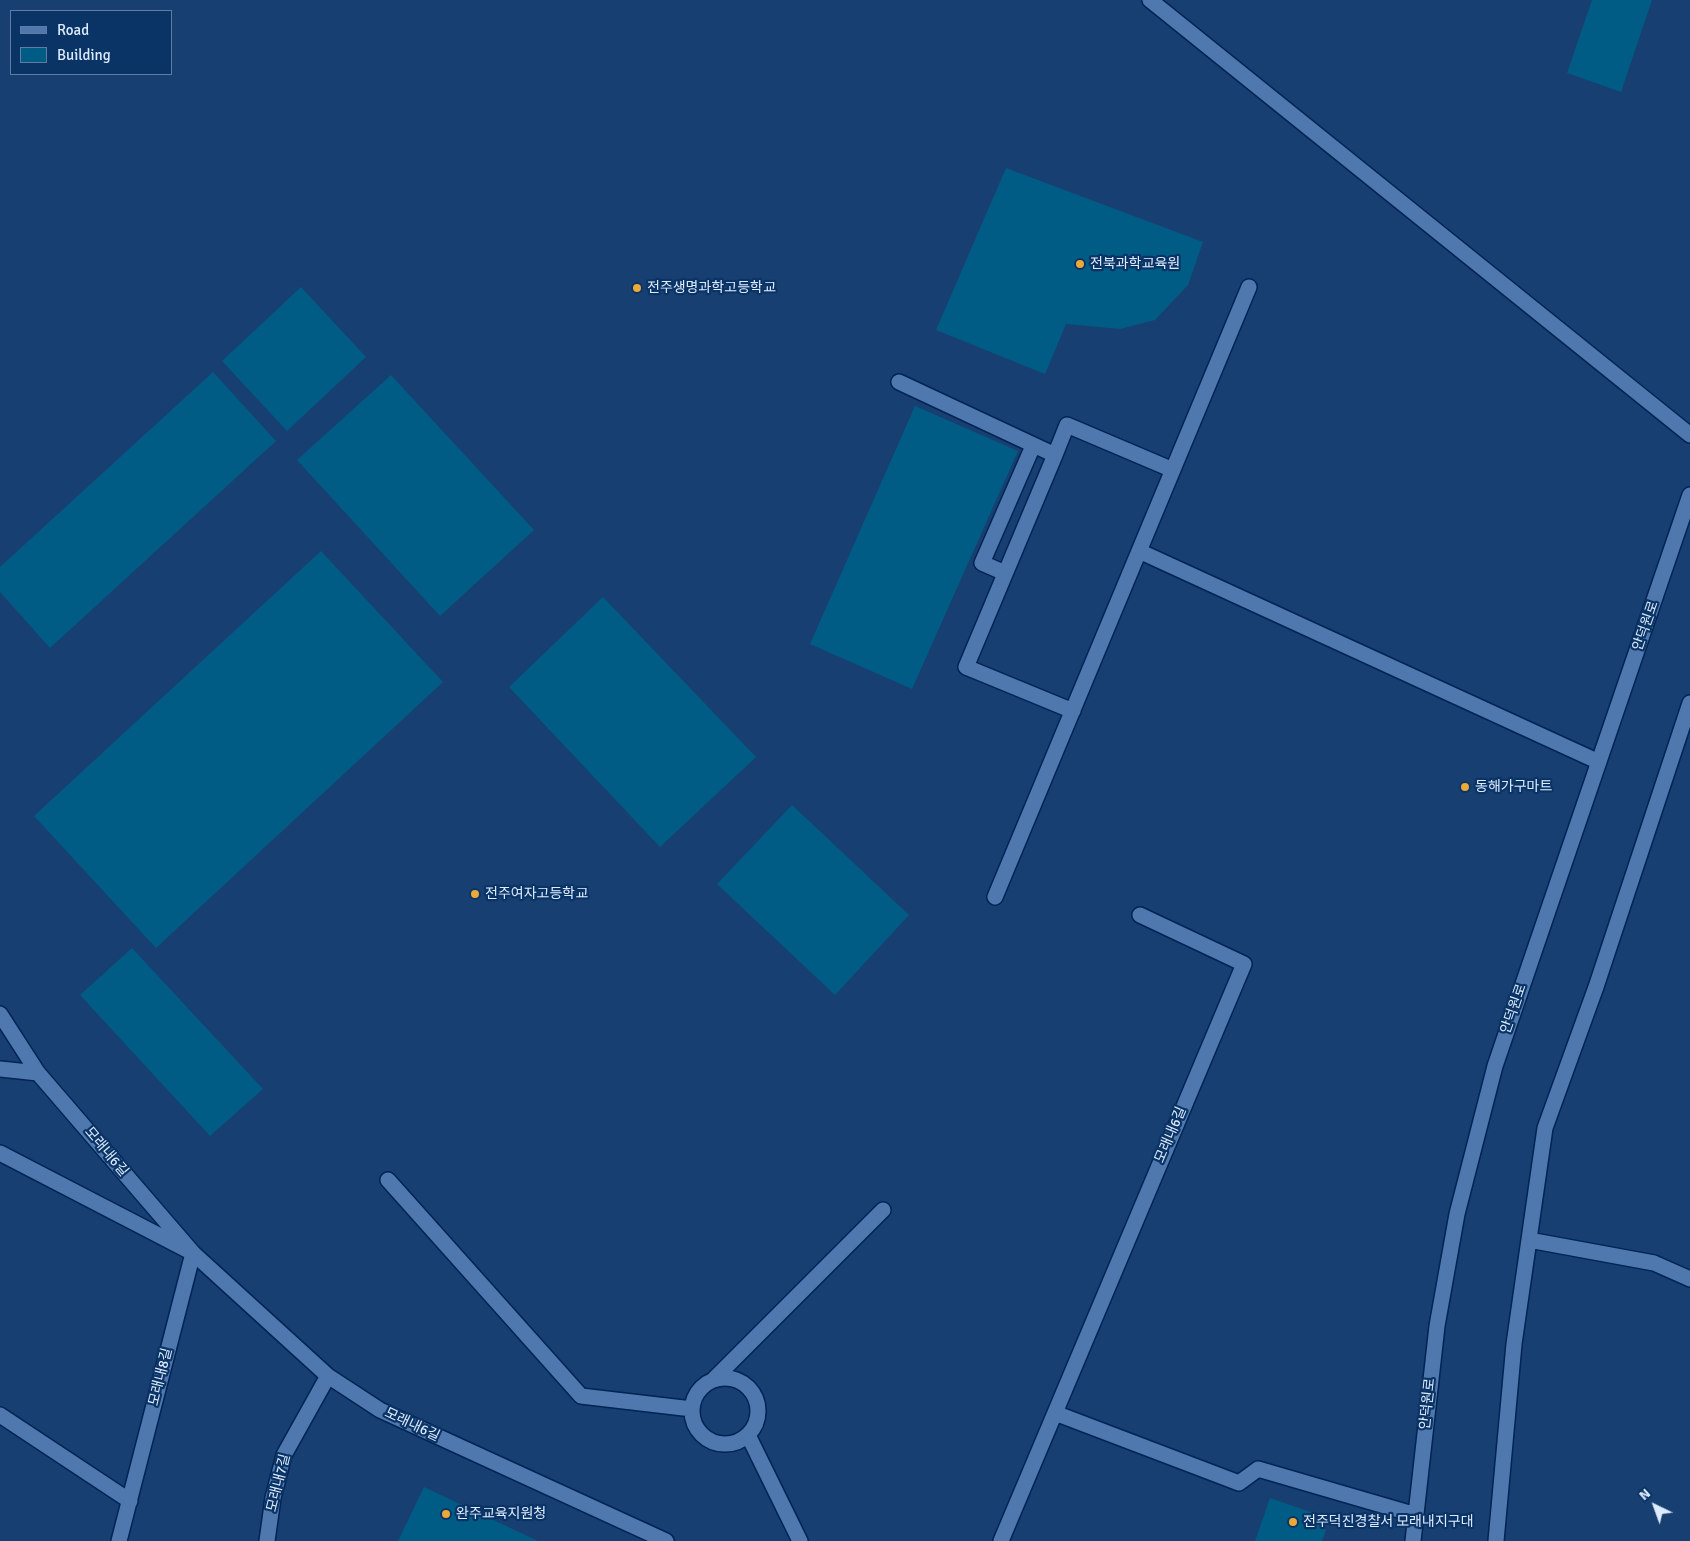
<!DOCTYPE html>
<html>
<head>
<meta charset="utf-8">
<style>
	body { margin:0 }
	#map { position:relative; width:1690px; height:1541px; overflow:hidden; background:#173f72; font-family:Signika,sans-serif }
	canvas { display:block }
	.legend { position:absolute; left:10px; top:10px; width:162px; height:65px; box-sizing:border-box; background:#0b3466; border:1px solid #5f7da3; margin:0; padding:6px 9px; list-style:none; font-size:15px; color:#ddebfe }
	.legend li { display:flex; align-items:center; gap:10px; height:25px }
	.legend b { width:25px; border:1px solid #5f7da3 }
	.north { position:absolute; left:1630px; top:1481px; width:50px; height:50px; -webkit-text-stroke:4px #0b3466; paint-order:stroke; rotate:318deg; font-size:14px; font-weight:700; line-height:20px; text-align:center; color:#ddebfe }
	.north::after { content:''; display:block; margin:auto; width:18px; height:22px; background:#ddebfe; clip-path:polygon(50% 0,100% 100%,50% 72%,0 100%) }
</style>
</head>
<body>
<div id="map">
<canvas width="1690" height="1541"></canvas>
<ul class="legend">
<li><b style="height:6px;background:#4f78af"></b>Road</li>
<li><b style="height:14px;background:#005c84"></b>Building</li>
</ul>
<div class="north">N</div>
</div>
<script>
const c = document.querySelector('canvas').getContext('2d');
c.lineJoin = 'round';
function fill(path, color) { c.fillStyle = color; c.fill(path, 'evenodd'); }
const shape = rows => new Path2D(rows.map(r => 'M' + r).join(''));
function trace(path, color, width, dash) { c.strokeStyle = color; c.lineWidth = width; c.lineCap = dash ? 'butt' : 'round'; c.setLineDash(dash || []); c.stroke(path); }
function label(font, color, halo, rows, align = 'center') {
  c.font = font + ' Signika,"Noto Sans KR",sans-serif'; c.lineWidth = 4.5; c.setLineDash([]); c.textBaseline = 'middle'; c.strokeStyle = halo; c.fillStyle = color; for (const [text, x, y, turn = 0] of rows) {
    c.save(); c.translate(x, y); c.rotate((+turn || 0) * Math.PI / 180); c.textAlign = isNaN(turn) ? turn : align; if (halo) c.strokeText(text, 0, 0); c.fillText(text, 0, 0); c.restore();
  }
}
const building = shape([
	[1592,0,1652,0,1621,92,1567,73],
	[1006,168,1203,242,1188,285,1155,320,1120,329,1066,324,1045,374,936,330],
	[301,287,366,357,287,431,222,361],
	[213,372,276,441,50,648,0,592,0,567],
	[391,375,534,530,440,616,297,460],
	[915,406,1018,451,912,689,810,644],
	[321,551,443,682,156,948,34,816],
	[603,597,756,757,660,847,509,687],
	[792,805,909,915,835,995,717,884],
	[132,948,263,1089,210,1136,80,995],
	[424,1487,538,1541,398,1541],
	[1270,1498,1325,1517,1322,1528,1326,1530,1322,1541,1255,1541]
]);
const minor = shape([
	[1150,0,1690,435],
	[899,382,1055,455,966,667,1073,711],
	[1055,455,1067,425,1173,470],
	[1139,551,1599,762],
	[1005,573,982,563,1033,446],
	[995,897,1249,287],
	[0,1014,38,1073,193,1253,328,1376,380,1410,666,1541],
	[0,1069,38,1073],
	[0,1153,193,1253,119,1541],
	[388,1180,581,1396,692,1409],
	[1529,1240,1654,1263,1690,1279],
	'692 1411a33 33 0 1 1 66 0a33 33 0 1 1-66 0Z',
	[714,1379,883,1210],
	[1055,1413,1239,1483,1258,1469,1416,1515],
	[0,1415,130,1501],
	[748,1435,800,1541],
	[267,1541,273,1498,284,1455,328,1376],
	[1001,1541,1244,964,1140,915],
	[1413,1541,1437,1326,1457,1214,1495,1066,1690,495],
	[1496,1541,1514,1344,1545,1128,1596,987,1690,703]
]);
const markers = [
	[1080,264,5,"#eba93a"],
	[637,288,5,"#eba93a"],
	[1465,787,5,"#eba93a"],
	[475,894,5,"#eba93a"],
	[446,1514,5,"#eba93a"],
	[1293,1522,5,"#eba93a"]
];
const poiNames = [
	["전북과학교육원",1090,264],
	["전주생명과학고등학교",647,288],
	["동해가구마트",1475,787],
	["전주여자고등학교",485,894],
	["완주교육지원청",456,1514],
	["전주덕진경찰서 모래내지구대",1303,1522]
];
const streetNames = [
	["안덕원로",1646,626,-71],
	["안덕원로",1514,1009,-71],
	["모래내6길",1171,1135,-67],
	["모래내6길",106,1152,50],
	["모래내8길",161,1377,-76],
	["안덕원로",1428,1404,-84],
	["모래내6길",412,1425,25],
	["모래내7길",279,1483,-76]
];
fill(building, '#005c84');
trace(minor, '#002454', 18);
trace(minor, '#4f78af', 15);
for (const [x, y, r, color] of markers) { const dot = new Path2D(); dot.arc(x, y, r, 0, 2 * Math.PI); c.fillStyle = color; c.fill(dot); trace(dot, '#0b3466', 2); }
label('14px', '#ddebfe', '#0b3466', poiNames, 'left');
label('14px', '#ddebfe', '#0b3466', streetNames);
</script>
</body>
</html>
